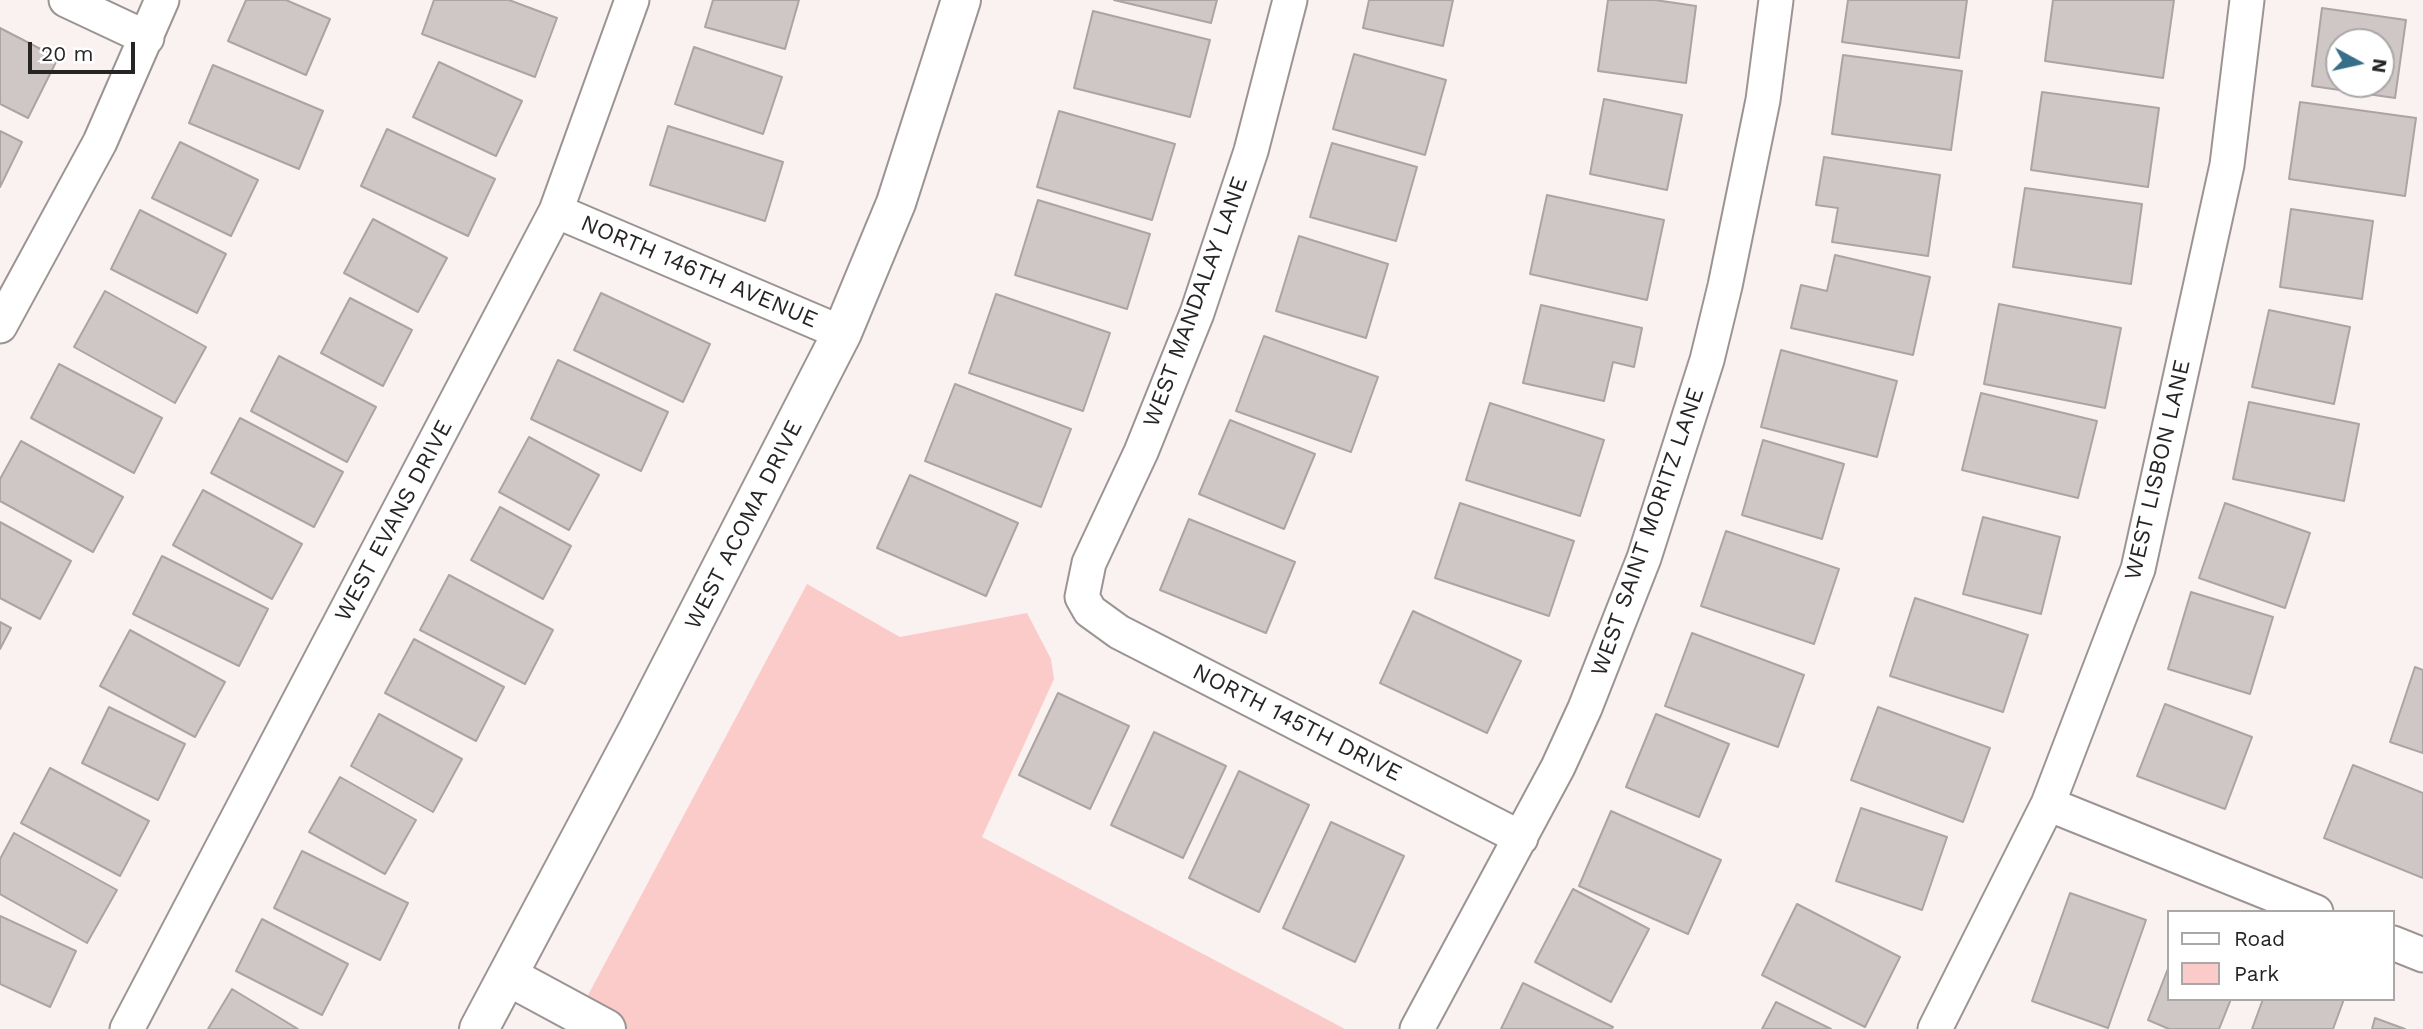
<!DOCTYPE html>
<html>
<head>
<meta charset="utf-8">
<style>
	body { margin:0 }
	#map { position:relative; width:2423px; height:1029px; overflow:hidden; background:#faf1f1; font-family:"Work Sans",sans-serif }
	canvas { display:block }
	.legend { position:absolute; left:2167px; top:910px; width:228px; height:91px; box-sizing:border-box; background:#fff; border:2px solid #a9a7a7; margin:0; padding:9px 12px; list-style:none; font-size:21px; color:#272424 }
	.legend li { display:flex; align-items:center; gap:14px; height:35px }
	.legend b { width:35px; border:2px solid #a9a7a7 }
	.north { position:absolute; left:2325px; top:28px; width:70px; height:70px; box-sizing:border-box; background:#fff; border:2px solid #a9a7a7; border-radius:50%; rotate:98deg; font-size:19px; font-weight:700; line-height:28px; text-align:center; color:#272424 }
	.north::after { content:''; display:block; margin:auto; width:24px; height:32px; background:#376e88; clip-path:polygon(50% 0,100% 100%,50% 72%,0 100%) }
	.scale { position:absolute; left:28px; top:42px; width:107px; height:32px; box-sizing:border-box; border:4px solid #272424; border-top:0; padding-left:9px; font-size:21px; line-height:24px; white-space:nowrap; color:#272424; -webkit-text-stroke:5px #fff; paint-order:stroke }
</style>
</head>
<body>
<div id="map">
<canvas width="2423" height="1029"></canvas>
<ul class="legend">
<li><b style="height:9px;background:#fff"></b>Road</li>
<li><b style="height:19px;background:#fbcbc9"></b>Park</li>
</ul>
<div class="north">N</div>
<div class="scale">20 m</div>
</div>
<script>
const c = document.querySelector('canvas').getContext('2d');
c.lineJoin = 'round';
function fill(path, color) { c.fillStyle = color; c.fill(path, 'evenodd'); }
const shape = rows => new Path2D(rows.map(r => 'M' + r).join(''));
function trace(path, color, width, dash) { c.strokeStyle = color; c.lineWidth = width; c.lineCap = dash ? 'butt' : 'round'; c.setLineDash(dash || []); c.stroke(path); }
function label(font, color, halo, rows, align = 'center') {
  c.font = font + ' "Work Sans",sans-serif'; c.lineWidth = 5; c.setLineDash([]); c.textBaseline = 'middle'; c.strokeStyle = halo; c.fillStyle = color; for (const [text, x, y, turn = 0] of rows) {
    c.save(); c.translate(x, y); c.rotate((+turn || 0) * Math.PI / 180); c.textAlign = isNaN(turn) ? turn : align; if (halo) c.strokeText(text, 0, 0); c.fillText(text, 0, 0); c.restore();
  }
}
const green = shape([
	[807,584,900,637,1027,613,1051,659,1054,679,982,837,1345,1029,570,1029]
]);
const building = shape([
	[246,0,286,0,330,19,306,75,228,41,246,0],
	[434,0,509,0,557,18,535,77,422,34,434,0],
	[713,0,799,0,785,49,705,27,713,0],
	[1114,0,1217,0,1211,23,1114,0],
	[1369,0,1453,0,1443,46,1363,28,1369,0],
	[1608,0,1655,0,1696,6,1686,83,1598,71,1608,0],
	[1848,0,1967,0,1959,58,1842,42,1848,0],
	[2053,0,2174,0,2163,78,2045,61,2053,0],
	[2322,8,2406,20,2395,98,2312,86,2322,8],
	[2339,42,2381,42,2381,84,2339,84,2339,42],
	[1093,11,1210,40,1190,117,1074,88,1093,11],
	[0,28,58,58,28,118,0,104,0,28],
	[694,47,782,77,763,134,675,104,694,47],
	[1354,54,1446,80,1425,155,1333,129,1354,54],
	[1843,55,1962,71,1951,150,1832,134,1843,55],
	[439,62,522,101,496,156,413,117,439,62],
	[213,65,323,111,299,169,189,123,213,65],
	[2042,92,2159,108,2148,187,2031,170,2042,92],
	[1604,99,1682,115,1667,190,1590,174,1604,99],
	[2300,102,2416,118,2405,196,2289,179,2300,102],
	[1059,111,1175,144,1152,220,1037,187,1059,111],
	[668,126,783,162,765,221,650,185,668,126],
	[387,129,495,179,468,236,361,186,387,129],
	[0,131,22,142,0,187,0,131],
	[180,142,258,180,231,236,152,198,180,142],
	[1332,143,1417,167,1396,241,1310,217,1332,143],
	[1824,157,1940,175,1928,256,1832,242,1838,208,1816,205,1824,157],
	[2025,188,2142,204,2131,284,2013,267,2025,188],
	[1547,195,1664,220,1647,300,1530,274,1547,195],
	[1038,200,1150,234,1127,309,1015,275,1038,200],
	[2291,209,2373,221,2362,299,2280,287,2291,209],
	[140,210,226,254,197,313,111,269,140,210],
	[373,219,447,258,418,312,344,273,373,219],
	[1299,236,1388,264,1366,338,1276,311,1299,236],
	[1835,255,1930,277,1913,355,1791,328,1801,285,1827,291,1835,255],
	[105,291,206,347,175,403,74,347,105,291],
	[601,293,710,344,683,402,574,350,601,293],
	[996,294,1110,333,1083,411,969,373,996,294],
	[350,298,412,330,383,386,321,353,350,298],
	[1999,304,2121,328,2105,408,1984,384,1999,304],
	[1541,305,1642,328,1634,367,1613,362,1604,401,1523,383,1541,305],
	[2269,310,2350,327,2334,404,2252,387,2269,310],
	[1264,336,1378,377,1351,452,1236,411,1264,336],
	[1781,350,1897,381,1877,457,1761,427,1781,350],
	[279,356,376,407,347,462,251,411,279,356],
	[558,360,668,412,641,471,531,419,558,360],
	[59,364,162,418,134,473,31,418,59,364],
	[955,384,1071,429,1041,507,925,461,955,384],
	[1981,393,2097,421,2078,498,1962,470,1981,393],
	[2249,402,2359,424,2344,501,2233,479,2249,402],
	[1490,403,1604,440,1580,516,1466,480,1490,403],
	[240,418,343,472,314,527,211,473,240,418],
	[1230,420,1315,454,1284,529,1199,494,1230,420],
	[529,437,599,475,569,530,499,492,529,437],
	[1763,440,1844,464,1822,539,1742,515,1763,440],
	[21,441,123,497,93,552,0,501,0,479,21,441],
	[910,475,1018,523,986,596,877,548,910,475],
	[203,490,302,544,272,599,173,545,203,490],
	[1460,503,1574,541,1549,616,1435,578,1460,503],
	[2225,503,2310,533,2285,608,2199,578,2225,503],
	[500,507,571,546,543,599,471,560,500,507],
	[1983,517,2060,537,2041,614,1963,594,1983,517],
	[1189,519,1295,562,1266,633,1160,590,1189,519],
	[0,522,71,561,40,619,0,598,0,522],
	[1726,531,1839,569,1814,644,1701,606,1726,531],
	[162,556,268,609,239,666,133,614,162,556],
	[449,575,553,630,525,684,420,630,449,575],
	[2191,592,2273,617,2250,694,2168,669,2191,592],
	[1915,598,2028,635,2003,712,1890,676,1915,598],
	[1413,611,1521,661,1487,733,1380,683,1413,611],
	[0,622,11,628,0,649,0,622],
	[130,630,225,682,195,737,100,686,130,630],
	[1692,633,1804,675,1778,747,1665,706,1692,633],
	[414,639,504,687,476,741,385,693,414,639],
	[2415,667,2423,670,2423,753,2390,742,2415,667],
	[1058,693,1129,726,1090,809,1019,775,1058,693],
	[2165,704,2252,737,2225,809,2137,776,2165,704],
	[109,707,185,744,158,800,82,763,109,707],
	[1878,707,1990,748,1963,822,1851,780,1878,707],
	[379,714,462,759,433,812,351,766,379,714],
	[1656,714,1729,744,1699,817,1626,787,1656,714],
	[1154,732,1226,766,1183,858,1111,825,1154,732],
	[2353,765,2423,793,2423,878,2324,838,2353,765],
	[50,768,149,821,120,876,21,823,50,768],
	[1239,771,1309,805,1259,912,1189,878,1239,771],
	[340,777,416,820,385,874,309,832,340,777],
	[1861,808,1947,837,1922,910,1836,881,1861,808],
	[1611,811,1721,860,1688,934,1579,886,1611,811],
	[1331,822,1404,856,1355,962,1283,928,1331,822],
	[14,833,117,890,87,943,0,894,0,859,14,833],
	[302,851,408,903,380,960,274,908,302,851],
	[1573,889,1649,929,1611,1002,1535,962,1573,889],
	[2070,893,2146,920,2108,1028,2032,1001,2070,893],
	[1797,904,1900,957,1865,1027,1762,975,1797,904],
	[0,916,76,951,50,1007,0,984,0,916],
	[262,919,348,964,322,1015,236,971,262,919],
	[2169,966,2169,999,2231,999,2219,1029,2169,1029,2148,1020,2169,966],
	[1523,983,1613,1027,1611,1029,1501,1029,1523,983],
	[232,989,298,1029,208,1029,232,989],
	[2263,999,2344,999,2333,1029,2252,1029,2263,999],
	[1776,1002,1831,1029,1762,1029,1776,1002],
	[2375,1018,2405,1029,2372,1029,2375,1018]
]);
const minor = shape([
	[66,0,147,38],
	[1290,0,1251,151,1197,313,1141,452,1089,563,1082,597,1090,611,1119,632,1521,838],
	[556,211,842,333],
	[0,326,100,142,162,0],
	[2048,804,2316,912],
	[2393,943,2423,955],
	[127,1029,556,211,632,0],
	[1417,1029,1558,767,1585,708,1644,558,1707,360,1725,286,1763,100,1776,0],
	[1935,1029,2048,804,2138,569,2227,165,2247,0]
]);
const tertiary = shape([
	[508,976,606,1029],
	[479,1029,638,730,842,333,896,203,961,0]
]);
const streetNames = [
	["NORTH 146TH AVENUE",699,272,23],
	["WEST MANDALAY LANE",1196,302,-70],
	["WEST LISBON LANE",2158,470,-77],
	["WEST EVANS DRIVE",394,521,-62],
	["WEST ACOMA DRIVE",744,525,-63],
	["WEST SAINT MORITZ LANE",1648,532,-71],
	["NORTH 145TH DRIVE",1297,723,27]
];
fill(green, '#fbcbc9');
fill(building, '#cfc7c6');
trace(building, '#aca4a3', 2);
trace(minor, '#9c9493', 37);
trace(tertiary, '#9c9493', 42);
trace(minor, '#fff', 33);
trace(tertiary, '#fff', 38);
label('23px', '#272424', '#fff', streetNames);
</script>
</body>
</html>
